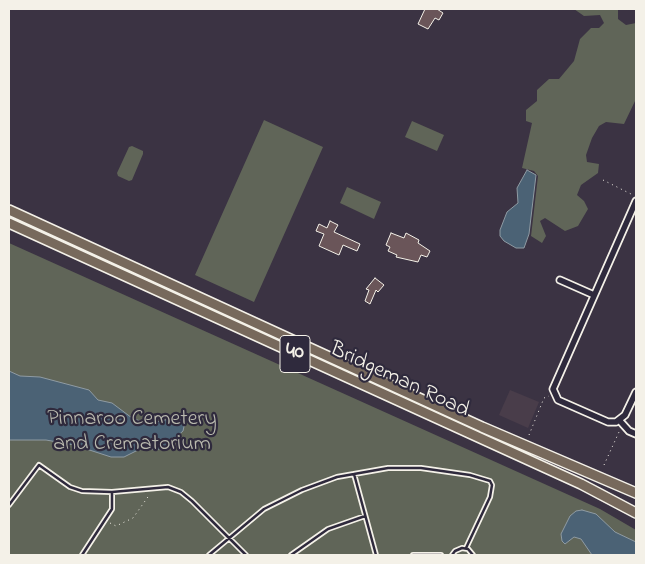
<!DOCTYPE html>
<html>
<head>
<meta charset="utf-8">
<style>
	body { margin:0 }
	#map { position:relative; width:645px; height:564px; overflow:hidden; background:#3b3343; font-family:"Indie Flower",sans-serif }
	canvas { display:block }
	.frame { position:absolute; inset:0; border:10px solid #f4f1e8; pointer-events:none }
</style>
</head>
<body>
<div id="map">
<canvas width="645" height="564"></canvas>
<div class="frame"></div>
</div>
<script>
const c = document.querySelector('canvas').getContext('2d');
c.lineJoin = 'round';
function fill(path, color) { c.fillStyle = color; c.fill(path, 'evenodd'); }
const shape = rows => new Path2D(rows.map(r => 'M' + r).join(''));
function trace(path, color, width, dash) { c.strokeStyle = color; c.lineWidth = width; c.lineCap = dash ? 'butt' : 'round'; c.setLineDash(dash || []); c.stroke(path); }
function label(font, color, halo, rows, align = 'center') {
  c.font = font + ' "Indie Flower",sans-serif'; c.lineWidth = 4.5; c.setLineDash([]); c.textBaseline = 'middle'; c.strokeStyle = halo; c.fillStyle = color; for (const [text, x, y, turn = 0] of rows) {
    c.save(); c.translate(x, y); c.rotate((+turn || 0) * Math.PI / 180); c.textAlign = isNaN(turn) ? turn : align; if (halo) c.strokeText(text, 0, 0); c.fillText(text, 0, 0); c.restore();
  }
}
const built = shape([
	[510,390,539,402,528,428,499,415]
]);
const green = shape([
	[574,9,618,9,618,19,626,25,636,23,636,99,624,124,606,122,599,126,592,138,586,155,587,162,599,164,598,173,581,185,577,195,584,201,588,209,578,226,565,231,545,218,540,221,546,236,542,243,531,236,538,176,534,171,522,168,532,123,526,121,526,110,537,101,537,90,549,79,559,79,574,61,580,39,591,28,599,28,604,23,600,15,584,16],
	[264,120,323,147,254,302,195,275],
	[412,121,444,135,437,151,405,137],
	[132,146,143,151,143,154,132,180,129,181,118,176,117,173,129,147],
	[347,187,381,202,374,219,340,203],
	[9,243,600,509,636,530,636,555,9,555]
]);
const water = shape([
	[527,170,536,175,529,234,524,248,516,248,504,241,500,236,500,230,507,212,518,203,517,188,527,170],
	[9,371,20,376,40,377,89,390,98,400,112,403,132,418,148,424,182,416,185,422,183,431,165,447,156,450,149,448,138,450,124,457,111,457,74,445,46,440,9,440,9,371],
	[582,510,596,514,615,532,636,542,636,555,592,555,581,539,574,537,565,544,562,541,561,534,570,516,576,511,582,510]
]);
const building = shape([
	[425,9,437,9,443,13,439,20,435,18,428,29,418,24,425,9],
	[330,221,338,225,334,232,360,244,357,251,343,245,339,255,319,246,324,234,316,231,319,224,327,228,330,221],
	[391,233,404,238,406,233,419,240,418,243,430,251,427,257,421,255,418,262,396,257,397,255,388,251,390,247,386,245,391,233],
	[375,278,384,285,378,292,376,290,370,304,365,301,369,290,366,289,375,278]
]);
const path = shape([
	[603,180,633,195],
	[529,435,544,398,549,396],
	[604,465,619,432,618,429],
	[110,523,116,526,133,518,150,494]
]);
const lane = shape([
	[354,474,376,555],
	[9,505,39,465,70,487,82,491,112,492,168,487,181,492,192,501,246,555],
	[82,555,112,509,112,492],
	[209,555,264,509,302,490,337,477,388,468,421,468,470,475,490,481,492,485,490,497,466,548],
	[291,555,328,529,365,516],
	[413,555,441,555],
	[452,555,455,551,462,548,468,549,473,555]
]);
const street = shape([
	[636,201,553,389,558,400,608,422,616,422,625,415,636,392],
	[560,280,594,295],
	[620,421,629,431,636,434]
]);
const primary = shape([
	[9,210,482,427,636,493],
	[9,223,581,484,636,513]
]);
const shields = [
	[295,354,30]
];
const shieldNames = [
	["40",295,354]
];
const streetNames = [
	["Bridgeman Road",399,381,25]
];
const parkNames = [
	["Pinnaroo Cemetery",132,420],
	["and Crematorium",132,445]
];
fill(built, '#493d4a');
fill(green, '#606558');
fill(water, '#4b6275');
trace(water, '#8f9ba3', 1);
fill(building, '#6a5559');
trace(building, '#f4f1e8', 1);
trace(lane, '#f4f1e8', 6);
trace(street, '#f4f1e8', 9);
trace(primary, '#f4f1e8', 12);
trace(path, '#f4f1e8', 1, [1, 4]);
trace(lane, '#2f2a3d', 2.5);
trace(street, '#2f2a3d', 5.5);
trace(primary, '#77695c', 9);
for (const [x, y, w] of shields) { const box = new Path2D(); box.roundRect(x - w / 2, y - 18.5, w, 37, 4); c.fillStyle = '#2f2a3d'; c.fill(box); trace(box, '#f4f1e8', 1); }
label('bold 21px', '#f4f1e8', null, shieldNames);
label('22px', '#f4f1e8', '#2f2a3d', streetNames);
label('22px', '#b9b9ae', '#2f2a3d', parkNames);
</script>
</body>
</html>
